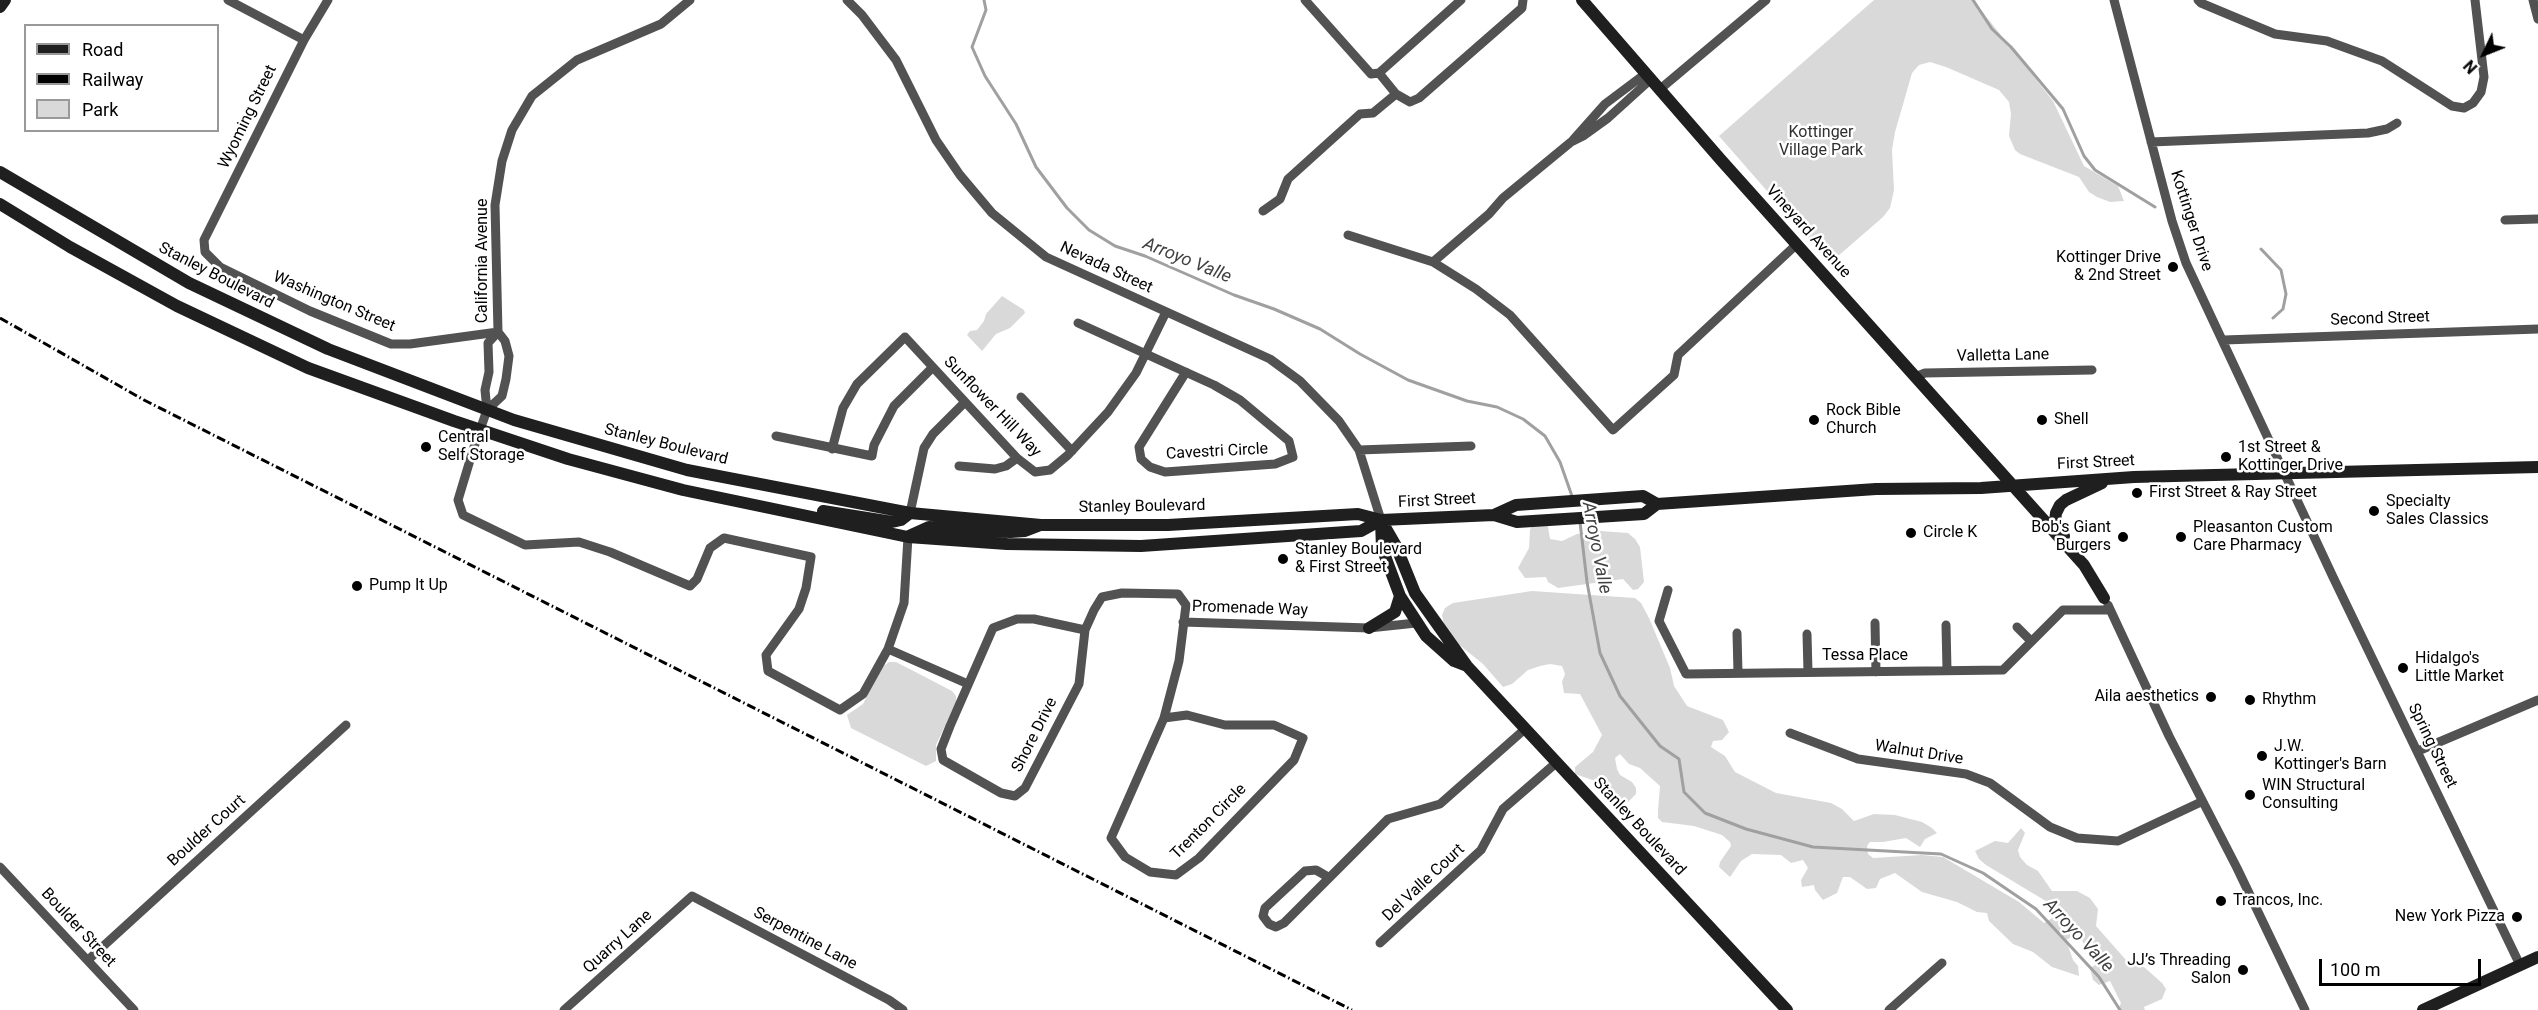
<!DOCTYPE html>
<html>
<head>
<meta charset="utf-8">
<style>
	body { margin:0 }
	#map { position:relative; width:2538px; height:1010px; overflow:hidden; background:#fff; font-family:Roboto,sans-serif }
	canvas { display:block }
	.legend { position:absolute; left:24px; top:24px; width:195px; height:108px; box-sizing:border-box; background:#fff; border:2px solid #999; margin:0; padding:8px 10px; list-style:none; font-size:18px; color:#000 }
	.legend li { display:flex; align-items:center; gap:12px; height:30px }
	.legend b { width:30px; border:2px solid #999 }
	.north { position:absolute; left:2454px; top:24px; width:60px; height:60px; -webkit-text-stroke:4px #fff; paint-order:stroke; rotate:227deg; font-size:16px; font-weight:700; line-height:24px; text-align:center; color:#000 }
	.north::after { content:''; display:block; margin:auto; width:21px; height:27px; background:#000; clip-path:polygon(50% 0,100% 100%,50% 72%,0 100%) }
	.scale { position:absolute; left:2319px; top:959px; width:162px; height:27px; box-sizing:border-box; border:3px solid #000; border-top:0; padding-left:8px; font-size:18px; line-height:21px; white-space:nowrap; color:#000; -webkit-text-stroke:4px #fff; paint-order:stroke }
</style>
</head>
<body>
<div id="map">
<canvas width="2538" height="1010"></canvas>
<ul class="legend">
<li><b style="height:8px;background:#1f1f1f"></b>Road</li>
<li><b style="height:8px;background:#000"></b>Railway</li>
<li><b style="height:16px;background:#d9d9d9"></b>Park</li>
</ul>
<div class="north">N</div>
<div class="scale">100 m</div>
</div>
<script>
const c = document.querySelector('canvas').getContext('2d');
c.lineJoin = 'round';
function fill(path, color) { c.fillStyle = color; c.fill(path, 'evenodd'); }
const shape = rows => new Path2D(rows.map(r => 'M' + r).join(''));
function trace(path, color, width, dash) { c.strokeStyle = color; c.lineWidth = width; c.lineCap = dash ? 'butt' : 'round'; c.setLineDash(dash || []); c.stroke(path); }
function label(font, color, halo, rows, align = 'center') {
  c.font = font + ' Roboto,sans-serif'; c.lineWidth = 5; c.setLineDash([]); c.textBaseline = 'middle'; c.strokeStyle = halo; c.fillStyle = color; for (const [text, x, y, turn = 0] of rows) {
    c.save(); c.translate(x, y); c.rotate((+turn || 0) * Math.PI / 180); c.textAlign = isNaN(turn) ? turn : align; if (halo) c.strokeText(text, 0, 0); c.fillText(text, 0, 0); c.restore();
  }
}
const green = shape([
	[1874,0,1973,0,2053,101,2084,166,2118,186,2124,201,2110,202,2097,197,2089,192,2079,177,2020,154,2015,150,2009,136,2011,114,2009,102,1999,90,1946,67,1930,62,1919,65,1912,73,1895,132,1892,150,1894,190,1890,208,1883,217,1830,263,1719,136],
	[1002,296,1024,310,1025,313,1010,328,996,334,982,351,967,335,970,331,977,330,984,321,986,314],
	[1547,521,1550,539,1562,541,1577,534,1600,531,1628,533,1635,539,1640,547,1644,582,1638,589,1633,590,1623,579,1558,588,1548,582,1546,577,1525,578,1518,568,1529,548,1530,530,1532,525],
	[1532,591,1635,598,1641,603,1649,618,1670,668,1674,686,1687,706,1723,720,1729,732,1722,740,1713,741,1711,747,1725,756,1735,772,1776,793,1831,803,1842,809,1854,821,1874,814,1895,815,1922,822,1932,828,1937,833,1925,839,1920,847,1906,838,1883,842,1870,842,1867,846,1868,854,1873,858,1922,855,1943,857,2019,902,2044,923,2052,918,2049,903,1986,865,1979,859,1975,851,1995,841,2008,843,2021,828,2025,833,2018,850,2020,857,2027,865,2038,871,2052,891,2077,891,2090,898,2098,909,2096,926,2126,960,2135,966,2144,967,2162,983,2166,989,2162,999,2144,1007,2145,1010,2118,1010,2121,1003,2110,981,2099,985,2093,980,2090,968,2100,962,2088,953,2082,940,2074,936,2066,940,2073,960,2078,966,2079,976,2052,967,2033,952,2013,944,1989,921,1987,913,1977,912,1957,902,1922,892,1895,873,1880,879,1876,888,1867,889,1850,877,1843,877,1837,893,1823,900,1815,890,1814,885,1802,887,1801,880,1808,868,1803,860,1791,863,1781,855,1752,854,1741,861,1730,877,1719,867,1720,862,1731,846,1730,842,1722,835,1694,826,1662,822,1658,818,1658,811,1660,786,1640,768,1629,764,1620,754,1615,758,1617,769,1620,775,1632,782,1636,788,1636,794,1628,802,1617,806,1607,796,1601,783,1575,774,1575,767,1593,752,1602,735,1580,694,1564,693,1562,682,1565,674,1562,666,1550,664,1540,666,1528,670,1512,684,1503,687,1483,664,1457,643,1444,624,1442,615,1445,608,1453,603],
	[889,662,896,662,927,678,952,691,956,696,956,702,936,745,936,761,926,766,851,728,847,715,863,704,881,668]
]);
const stream = shape([
	[984,0,986,10,972,47,985,76,1016,124,1036,167,1067,208,1089,230,1115,246,1145,256,1234,295,1274,309,1320,329,1360,354,1408,380,1467,401,1497,407,1523,419,1545,436,1560,462,1573,499],
	[1973,0,1992,29,2011,47,2063,109,2084,156,2095,170,2155,207],
	[2261,249,2281,270,2286,294,2283,309,2273,318],
	[1580,522,1587,582,1600,653,1620,696,1660,746,1679,759,1684,792,1705,813,1746,829,1813,847,1941,854,1983,873,2036,909,2099,977,2120,1010]
]);
const street = shape([
	[228,0,304,40],
	[328,0,304,40,204,240,205,252,220,267,310,311,391,344,410,344,498,332],
	[847,0,862,15,896,60,936,140,960,175,992,213,1046,257,1270,359,1300,381,1339,421,1359,450,1381,520],
	[1305,0,1371,74,1379,73,1461,0],
	[2114,0,2172,221,2186,263,2333,577,2520,965],
	[2198,0,2201,3,2275,34,2327,41,2382,61,2452,106,2464,108,2473,103,2481,92,2484,77,2475,0],
	[2533,0,2538,19],
	[1379,73,1396,94,1410,102,1419,98,1522,8,1523,0],
	[1659,90,1766,0],
	[1573,140,1605,104,1645,74],
	[2151,142,2368,133,2387,129,2397,123],
	[1263,211,1280,199,1288,179,1360,114,1373,113,1396,94],
	[2505,220,2538,219],
	[1348,235,1433,262,1476,289,1510,315,1613,430,1674,375,1678,355,1797,244],
	[1433,262,1489,214,1503,198,1571,142,1583,136,1608,118,1650,80],
	[1078,323,1214,385,1240,400,1289,441,1293,457,1275,464,1165,472,1150,467,1141,459,1139,447,1186,372],
	[498,332,505,341,509,356,506,379,502,396,487,410,474,447,458,500,463,515,525,545,579,542,610,552,690,586,697,579,710,548,724,538,811,557,806,588,799,609,766,655,768,671,840,710,863,694,888,649,904,603,908,537],
	[2224,340,2538,329],
	[1915,377,1925,373,2092,370],
	[1021,397,1072,451],
	[487,410,485,390,489,372,488,343,498,332,495,205,502,161,512,130,532,96,577,60,661,24,690,0],
	[776,436,872,456,874,445,894,406,932,368],
	[832,449,843,408,857,384,905,337,1017,458,1035,472,1050,470,1068,455,1108,412,1136,373,1166,312],
	[1359,450,1471,446],
	[959,466,995,469,1006,466,1017,458],
	[910,513,924,448,933,434,965,402],
	[1668,590,1659,621,1686,674,2003,670,2063,610,2110,610],
	[2108,605,2169,736,2237,868,2305,1010],
	[1183,622,1369,628,1416,623],
	[1875,623,1876,672],
	[1946,625,1947,670],
	[2017,627,2031,641],
	[1085,630,1034,619,1017,619,993,628,950,726,941,749,943,760,1001,793,1015,796,1025,788,1079,684,1085,630,1094,610,1102,597,1122,593,1178,594,1186,605,1179,661,1164,718],
	[1737,633,1738,673],
	[1807,634,1808,672],
	[888,649,968,684],
	[1187,715,1225,725,1274,725,1303,738,1294,760,1199,858,1176,875,1150,872,1125,857,1111,838,1164,718,1187,715],
	[1790,733,1858,759,1966,774,1990,783,2050,827,2077,838,2118,841,2201,802],
	[2418,751,2538,700],
	[0,867,134,1010],
	[1328,877,1316,870,1305,871,1265,908,1263,916,1269,924,1276,927,1284,923,1388,819,1440,804,1525,729],
	[1380,943,1481,850,1503,809,1556,763],
	[88,960,346,725],
	[564,1010,692,896,889,1000,903,1010],
	[1889,1010,1942,963]
]);
const secondary = shape([
	[1582,0,1721,160,2084,565,2104,598],
	[0,7,5,0],
	[0,172,189,283,328,349,514,420,687,470,910,513,1041,525,1168,525,1358,514,1381,520,1494,515,1517,522,1644,514,1657,504],
	[0,204,70,247,177,306,308,368,454,421,568,459,683,490,908,537,1007,544,1141,546,1361,531,1381,520],
	[823,511,892,522,901,520,910,513],
	[1494,515,1516,505,1643,496,1657,504,1876,489,1981,488,2134,477,2538,467],
	[1381,520,1396,546,1415,593,1467,666,1787,1010],
	[1381,521,1382,548,1400,596,1426,636,1454,661,1467,666],
	[909,536,929,527,1010,532,1025,531,1038,526],
	[2064,536,2055,521,2056,513,2060,505,2066,500,2102,483],
	[1369,628,1395,612,1400,596],
	[2423,1010,2538,957]
]);
const rail = shape([
	[0,318,144,400,1352,1010]
]);
const markers = [
	[2173,267,6,"#000"],
	[1814,420,6,"#000"],
	[2042,420,6,"#000"],
	[426,447,6,"#000"],
	[2226,457,6,"#000"],
	[2137,493,6,"#000"],
	[2374,511,6,"#000"],
	[1911,533,6,"#000"],
	[2123,537,6,"#000"],
	[2181,537,6,"#000"],
	[1283,559,6,"#000"],
	[357,586,6,"#000"],
	[2403,668,6,"#000"],
	[2211,697,6,"#000"],
	[2250,700,6,"#000"],
	[2262,756,6,"#000"],
	[2250,795,6,"#000"],
	[2221,901,6,"#000"],
	[2517,917,6,"#000"],
	[2243,970,6,"#000"]
];
const streetNames = [
	["Wyoming Street",248,117,-64],
	["Kottinger Drive",2191,221,72],
	["Vineyard Avenue",1808,232,48],
	["California Avenue",483,261,-90],
	["Nevada Street",1106,268,25],
	["Stanley Boulevard",216,276,27],
	["Washington Street",334,302,23],
	["Second Street",2380,319,-2],
	["Valletta Lane",2003,356,-1],
	["Sunflower Hill Way",992,407,46],
	["Stanley Boulevard",666,445,14],
	["Cavestri Circle",1217,452,-3],
	["First Street",2096,463,-3],
	["First Street",1437,501,-3],
	["Stanley Boulevard",1142,507,-1],
	["Promenade Way",1250,609,2],
	["Tessa Place",1865,656],
	["Shore Drive",1035,735,-63],
	["Spring Street",2432,746,64],
	["Walnut Drive",1919,753,9],
	["Trenton Circle",1209,822,-45],
	["Stanley Boulevard",1639,827,47],
	["Boulder Court",207,831,-42],
	["Del Valle Court",1424,883,-43],
	["Boulder Street",78,928,47],
	["Serpentine Lane",805,939,28],
	["Quarry Lane",618,942,-42]
];
const parkNames = [
	["Kottinger",1821,133],
	["Village Park",1821,151]
];
const poiNames = [
	["Kottinger Drive",2161,258,"right"],
	["& 2nd Street",2161,276,"right"],
	["Rock Bible",1826,411],
	["Church",1826,429],
	["Shell",2054,420],
	["Central",438,438],
	["Self Storage",438,456],
	["1st Street &",2238,448],
	["Kottinger Drive",2238,466],
	["First Street & Ray Street",2149,493],
	["Specialty",2386,502],
	["Sales Classics",2386,520],
	["Bob's Giant",2111,528,"right"],
	["Burgers",2111,546,"right"],
	["Pleasanton Custom",2193,528],
	["Care Pharmacy",2193,546],
	["Circle K",1923,533],
	["Stanley Boulevard",1295,550],
	["& First Street",1295,568],
	["Pump It Up",369,586],
	["Hidalgo's",2415,659],
	["Little Market",2415,677],
	["Aila aesthetics",2199,697,"right"],
	["Rhythm",2262,700],
	["J.W.",2274,747],
	["Kottinger's Barn",2274,765],
	["WIN Structural",2262,786],
	["Consulting",2262,804],
	["Trancos, Inc.",2233,901],
	["New York Pizza",2505,917,"right"],
	["JJ’s Threading",2231,961,"right"],
	["Salon",2231,979,"right"]
];
const waterNames = [
	["Arroyo Valle",1187,261,22],
	["Arroyo Valle",1596,548,79],
	["Arroyo Valle",2078,936,47]
];
fill(green, '#d9d9d9');
trace(stream, '#a0a0a0', 3);
trace(street, '#525252', 9);
trace(secondary, '#1f1f1f', 12);
trace(rail, '#000', 3, [9, 3, 1.5, 3]);
for (const [x, y, r, color] of markers) { const dot = new Path2D(); dot.arc(x, y, r, 0, 2 * Math.PI); c.fillStyle = color; c.fill(dot); trace(dot, '#fff', 2); }
label('16px', '#000', '#fff', streetNames);
label('16px', '#303030', '#fff', parkNames);
label('16px', '#000', '#fff', poiNames, 'left');
label('italic 18px', '#414141', '#fff', waterNames);
</script>
</body>
</html>
